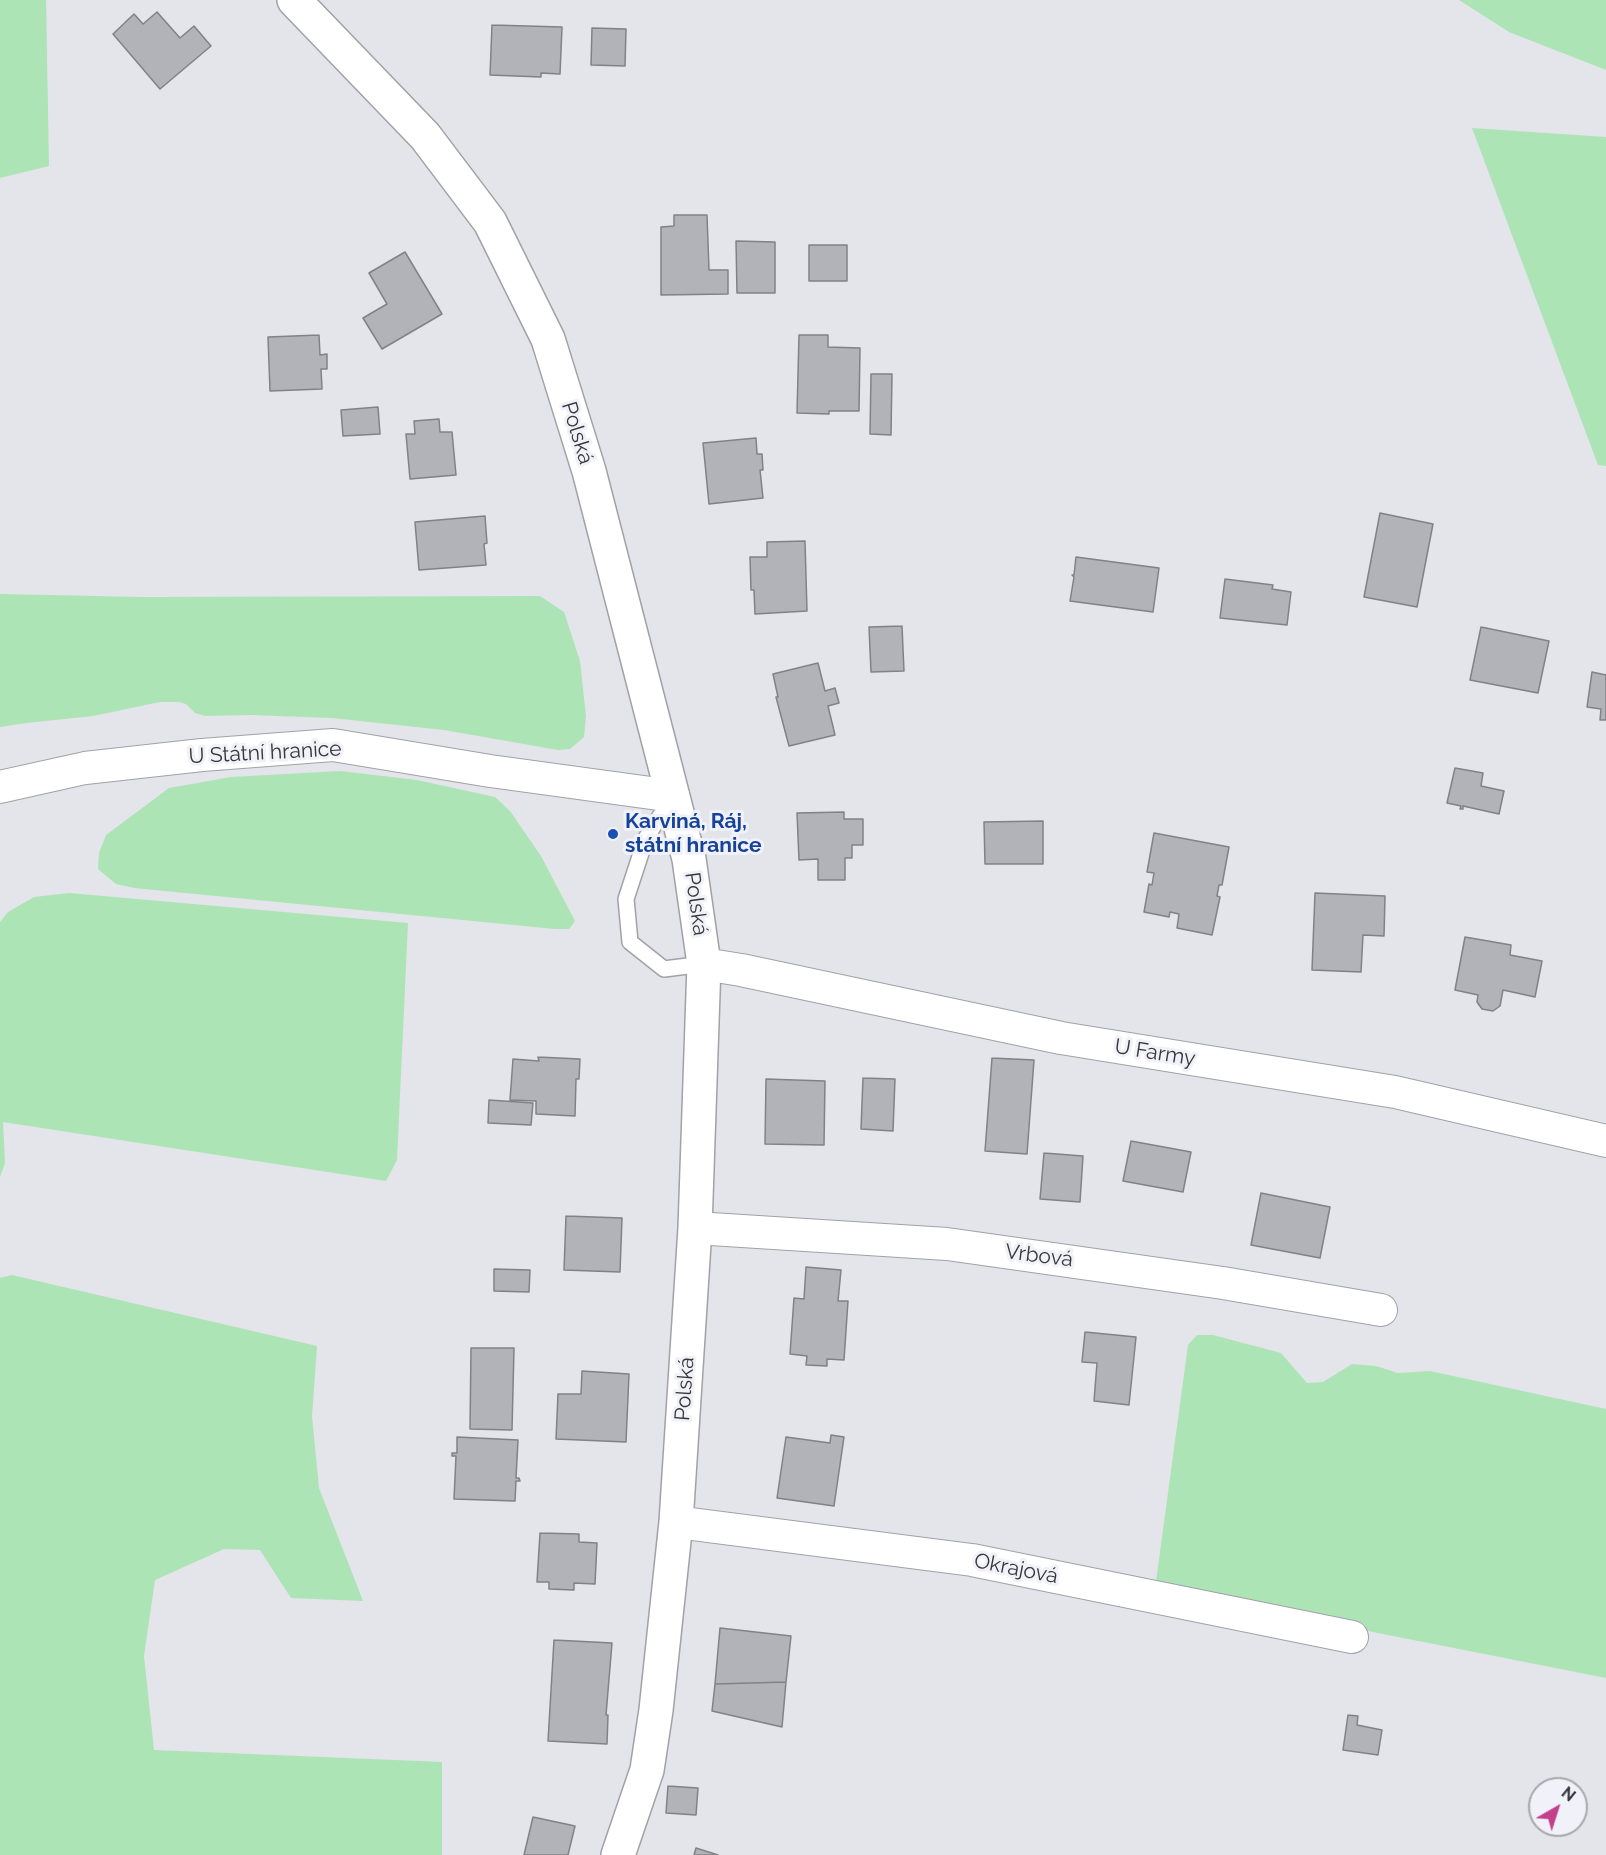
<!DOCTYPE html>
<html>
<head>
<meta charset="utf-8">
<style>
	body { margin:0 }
	#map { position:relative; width:1606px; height:1855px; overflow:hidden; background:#e4e4eb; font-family:Raleway,sans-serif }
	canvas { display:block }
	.north { position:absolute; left:1528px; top:1777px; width:60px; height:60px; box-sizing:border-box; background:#f1f1f9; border:2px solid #a7a7ac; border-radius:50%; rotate:39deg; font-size:16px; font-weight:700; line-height:24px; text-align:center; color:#373739 }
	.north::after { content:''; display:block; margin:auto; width:21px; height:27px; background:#c3418a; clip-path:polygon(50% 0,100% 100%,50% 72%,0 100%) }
</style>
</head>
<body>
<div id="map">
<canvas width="1606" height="1855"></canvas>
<div class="north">N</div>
</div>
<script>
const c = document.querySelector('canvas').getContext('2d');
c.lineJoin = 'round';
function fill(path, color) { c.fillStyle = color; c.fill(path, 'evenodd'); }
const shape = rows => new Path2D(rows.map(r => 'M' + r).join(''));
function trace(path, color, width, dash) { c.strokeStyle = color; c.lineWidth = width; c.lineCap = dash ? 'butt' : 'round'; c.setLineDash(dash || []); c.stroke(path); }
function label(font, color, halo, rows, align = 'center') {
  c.font = font + ' Raleway,sans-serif'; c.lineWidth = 6; c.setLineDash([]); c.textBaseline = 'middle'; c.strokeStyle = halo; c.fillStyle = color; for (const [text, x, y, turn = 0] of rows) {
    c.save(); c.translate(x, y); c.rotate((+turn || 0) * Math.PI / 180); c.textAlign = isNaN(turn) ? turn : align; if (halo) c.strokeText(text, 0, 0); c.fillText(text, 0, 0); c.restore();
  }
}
const green = shape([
	[0,0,46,0,49,166,0,178],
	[1459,0,1606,0,1606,70,1509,32],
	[1472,128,1606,137,1606,466,1598,465],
	[0,594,143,597,540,596,564,612,580,661,586,716,584,737,570,749,558,750,444,730,332,718,251,715,205,716,195,713,186,704,179,702,160,702,93,716,26,723,0,727],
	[340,771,417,780,495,797,510,811,541,856,575,921,569,929,555,929,134,888,116,884,98,869,99,853,106,835,169,788,231,777],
	[69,893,408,923,397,1160,386,1181,3,1122,5,1163,0,1177,0,922,8,912,34,897],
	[12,1275,317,1346,312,1416,319,1488,363,1601,291,1598,260,1550,224,1549,155,1580,144,1656,154,1750,442,1762,442,1855,0,1855,0,1278],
	[1197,1335,1213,1335,1281,1353,1307,1383,1323,1382,1352,1364,1376,1366,1398,1373,1430,1371,1606,1409,1606,1678,1155,1589,1188,1345]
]);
const building = shape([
	[157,12,180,38,194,26,211,46,160,89,113,34,134,14,143,24,157,12],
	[492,25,562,27,560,74,541,73,541,77,490,75,492,25],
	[592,28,626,29,625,66,591,65,592,28],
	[674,215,707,215,709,270,728,270,728,294,661,295,661,227,674,226,674,215],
	[736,241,775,242,775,293,737,293,736,241],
	[809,245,847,245,847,281,809,281,809,245],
	[405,252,442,314,382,349,363,318,387,304,369,273,405,252],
	[319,335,320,355,327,354,327,369,321,369,322,389,270,391,268,337,319,335],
	[799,335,828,335,828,347,860,348,859,411,829,411,829,414,797,413,799,335],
	[871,374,892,374,891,435,870,434,871,374],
	[378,407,380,434,343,436,341,410,378,407],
	[439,419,440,432,452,432,456,475,410,479,406,434,415,434,414,421,439,419],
	[756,438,757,454,762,454,763,470,760,470,763,498,709,504,703,443,756,438],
	[1380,513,1433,524,1417,607,1364,597,1380,513],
	[485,516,487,543,484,544,486,565,419,570,415,522,485,516],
	[805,541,807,611,755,614,754,590,751,590,750,557,767,557,767,542,805,541],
	[1076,557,1159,568,1153,612,1070,601,1074,577,1072,575,1074,575,1076,557],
	[1225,579,1273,585,1272,589,1291,592,1287,625,1220,618,1225,579],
	[902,626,904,671,871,672,869,627,902,626],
	[1481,627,1549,641,1538,693,1470,680,1481,627],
	[818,663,825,691,835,688,839,703,828,706,835,735,789,746,776,697,778,697,773,674,818,663],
	[1592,672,1606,675,1606,720,1600,720,1601,709,1587,707,1592,672],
	[1455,768,1483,773,1481,786,1504,791,1499,814,1463,806,1463,809,1460,809,1461,806,1447,803,1455,768],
	[844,812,844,819,863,819,863,845,852,845,852,858,845,858,845,880,818,880,818,859,799,860,797,813,844,812],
	[1043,821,1043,864,985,864,984,822,1043,821],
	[1154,833,1229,847,1222,885,1219,885,1217,896,1220,897,1212,935,1177,928,1179,914,1170,912,1169,917,1144,912,1149,884,1152,885,1154,873,1147,872,1154,833],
	[1315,893,1385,896,1384,936,1363,935,1361,972,1312,970,1315,893],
	[1465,937,1511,945,1510,955,1542,961,1535,997,1503,990,1500,1006,1493,1011,1482,1009,1477,1002,1478,995,1455,990,1465,937],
	[538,1057,580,1059,579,1079,576,1079,575,1116,536,1114,536,1101,510,1100,513,1059,539,1061,538,1057],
	[992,1058,1034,1060,1027,1154,985,1151,992,1058],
	[863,1078,895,1079,893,1131,861,1129,863,1078],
	[766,1079,825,1081,824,1145,765,1144,766,1079],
	[489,1100,533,1103,531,1125,488,1123,489,1100],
	[1131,1141,1191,1152,1183,1192,1123,1181,1131,1141],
	[1044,1153,1083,1156,1080,1202,1040,1199,1044,1153],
	[1261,1193,1330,1207,1320,1258,1251,1245,1261,1193],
	[566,1216,622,1218,620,1272,564,1270,566,1216],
	[806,1267,841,1270,838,1301,848,1301,844,1360,827,1359,827,1366,806,1365,807,1356,790,1354,794,1298,804,1299,806,1267],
	[494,1269,530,1270,529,1292,494,1291,494,1269],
	[1085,1332,1136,1337,1129,1405,1094,1401,1097,1363,1082,1362,1085,1332],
	[471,1348,514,1348,512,1430,470,1429,471,1348],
	[582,1371,629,1374,626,1442,556,1439,558,1394,581,1394,582,1371],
	[831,1435,844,1437,834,1506,777,1498,786,1437,830,1443,831,1435],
	[457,1437,518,1440,516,1478,519,1478,520,1481,516,1481,515,1501,454,1499,456,1456,452,1456,452,1453,457,1453,457,1437],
	[540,1533,579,1534,579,1542,597,1543,595,1584,574,1583,574,1590,549,1589,549,1582,537,1582,540,1533],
	[720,1628,791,1636,786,1682,715,1684,720,1628],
	[554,1640,612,1643,606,1715,608,1715,607,1744,548,1741,554,1640],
	[786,1682,782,1727,712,1711,715,1684,786,1682],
	[1348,1715,1358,1716,1357,1725,1382,1730,1378,1755,1343,1750,1348,1715],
	[668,1786,698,1788,696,1815,666,1813,668,1786],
	[533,1817,575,1826,568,1855,524,1855,533,1817],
	[696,1848,718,1855,694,1855,696,1848]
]);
const service = shape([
	[671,799,646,838,626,899,630,942,664,969,704,964]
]);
const minor = shape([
	[0,787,85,768,202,755,333,745,490,771,673,796],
	[704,964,741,970,1061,1038,1395,1092,1606,1141],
	[695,1228,947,1244,1223,1283,1381,1310],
	[676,1522,972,1560,1352,1637]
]);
const tertiary = shape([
	[294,0,425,136,490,222,548,339,589,471,689,859,704,964,695,1228,676,1522,656,1710,647,1770,618,1855]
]);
const markers = [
	[613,834,6,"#1a4fb4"]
];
const streetNames = [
	["Polská",577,433,73],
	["U Státní hranice",265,753,-3],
	["Polská",696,904,82],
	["U Farmy",1155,1053,9],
	["Vrbová",1039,1256,7],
	["Polská",685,1389,-86],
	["Okrajová",1016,1569,11]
];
const transitNames = [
	["Karviná, Ráj,",625,822],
	["státní hranice",625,846]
];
fill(green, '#ace4b5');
fill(building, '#b2b2b9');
trace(building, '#818188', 1.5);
trace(service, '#a2a1a8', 18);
trace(minor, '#a2a1a8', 34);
trace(tertiary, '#a2a1a8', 36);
trace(service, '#fff', 15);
trace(minor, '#fff', 32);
trace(tertiary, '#fff', 33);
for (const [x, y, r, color] of markers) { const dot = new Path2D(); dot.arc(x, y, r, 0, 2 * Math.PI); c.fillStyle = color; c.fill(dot); trace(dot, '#f1f1f9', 2); }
label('21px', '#373739', '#f1f1f9', streetNames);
label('bold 21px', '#164399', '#f1f1f9', transitNames, 'left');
</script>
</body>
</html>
